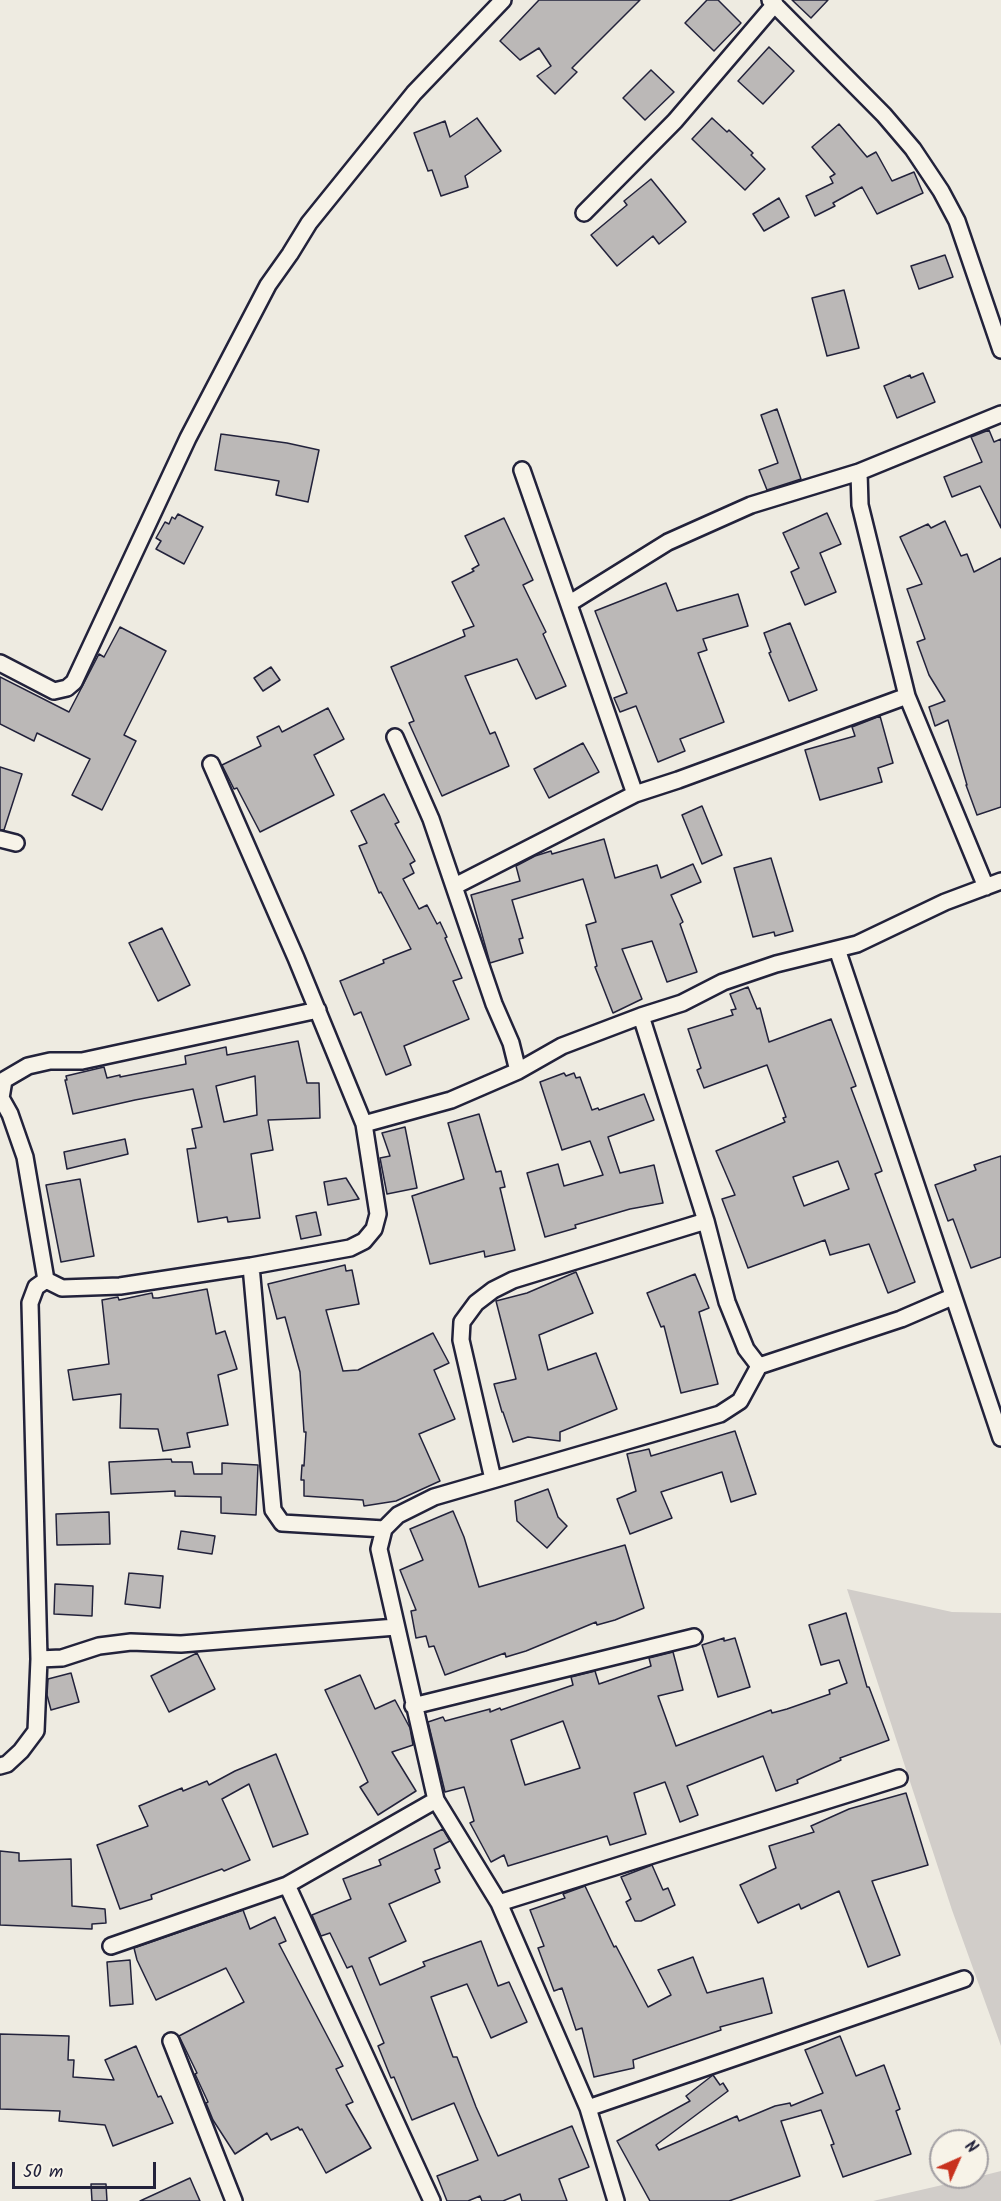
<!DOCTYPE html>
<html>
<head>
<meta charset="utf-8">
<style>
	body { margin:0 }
	#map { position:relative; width:1001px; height:2201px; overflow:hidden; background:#eeebe1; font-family:Kalam,sans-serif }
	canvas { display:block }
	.north { position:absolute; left:929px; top:2129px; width:60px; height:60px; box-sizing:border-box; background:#f7f3e8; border:2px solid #a29fa3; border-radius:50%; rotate:45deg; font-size:16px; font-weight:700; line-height:24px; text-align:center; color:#22223b }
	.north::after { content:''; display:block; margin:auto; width:21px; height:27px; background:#c8321e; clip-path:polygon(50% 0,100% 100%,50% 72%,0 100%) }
	.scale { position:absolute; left:12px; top:2162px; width:144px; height:27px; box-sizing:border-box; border:3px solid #22223b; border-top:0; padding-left:8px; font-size:18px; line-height:21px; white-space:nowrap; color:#22223b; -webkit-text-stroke:4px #f7f3e8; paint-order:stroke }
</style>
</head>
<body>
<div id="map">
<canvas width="1001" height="2201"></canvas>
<div class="north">N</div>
<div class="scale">50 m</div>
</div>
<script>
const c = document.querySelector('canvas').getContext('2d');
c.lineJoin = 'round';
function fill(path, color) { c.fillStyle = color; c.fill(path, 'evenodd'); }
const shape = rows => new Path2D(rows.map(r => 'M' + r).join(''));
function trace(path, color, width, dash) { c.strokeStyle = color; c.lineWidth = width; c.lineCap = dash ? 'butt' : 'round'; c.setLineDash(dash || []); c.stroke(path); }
const green = shape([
	[847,1589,952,1612,1001,1613,1001,2046,952,1910],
	[1001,2171,1001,2201,873,2201,977,2177]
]);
const building = shape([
	[539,0,640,0,572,68,577,72,555,94,537,76,551,66,539,48,520,60,500,41,539,0],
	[707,0,718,0,741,23,714,51,685,23,707,0],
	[792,0,828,0,811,18,792,0],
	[769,47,794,71,763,104,738,81,769,47],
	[651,70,674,92,645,120,623,98,651,70],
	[477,118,501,151,465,176,468,187,441,196,432,170,428,171,414,133,445,121,450,137,477,118],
	[712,118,727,132,729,130,753,153,751,155,765,169,745,190,692,139,712,118],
	[839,124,867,157,876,152,892,181,914,172,923,193,877,214,862,187,833,203,835,206,815,216,806,196,833,183,830,177,835,174,812,147,839,124],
	[651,179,686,222,659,244,653,236,617,266,591,235,627,205,624,201,651,179],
	[779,198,789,217,764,231,753,214,779,198],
	[945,255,953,277,919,289,911,266,945,255],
	[844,290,859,348,827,356,812,298,844,290],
	[923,373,935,402,897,418,884,386,910,375,911,378,923,373],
	[777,409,801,479,767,490,759,470,778,463,761,415,777,409],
	[989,430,994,442,1001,439,1001,528,980,486,952,497,944,477,982,462,971,437,989,430],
	[221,434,287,443,319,450,308,502,276,495,279,481,215,470,221,434],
	[827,513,841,544,820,553,836,592,805,605,791,572,799,568,783,533,827,513],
	[178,514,203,527,184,564,156,549,161,541,156,538,165,522,169,524,172,517,175,519,178,514],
	[504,518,533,580,523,585,546,632,543,634,566,686,536,699,517,659,465,676,490,734,495,732,509,766,442,796,409,723,414,721,391,667,465,636,463,630,474,626,452,582,474,571,472,569,479,565,465,536,504,518],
	[945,521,961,556,967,554,974,572,1001,558,1001,807,977,815,966,785,967,785,948,720,935,726,929,707,945,701,929,675,917,642,925,639,907,589,922,584,900,537,928,524,931,528,945,521],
	[666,583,677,611,738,594,748,626,703,639,707,650,698,653,724,722,680,739,685,751,658,762,636,706,620,712,614,698,627,693,595,611,666,583],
	[790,623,817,690,789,701,769,653,771,652,764,633,790,623],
	[120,627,166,651,124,735,136,741,102,810,72,795,90,759,37,733,34,741,0,724,0,677,69,712,99,654,104,657,120,627],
	[271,667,280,680,263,691,254,678,271,667],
	[328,708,344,739,314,755,334,795,260,832,237,788,234,789,222,765,261,746,257,737,279,726,282,732,328,708],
	[880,716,893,763,878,768,882,782,820,800,805,750,855,736,852,727,880,716],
	[583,743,599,772,549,798,534,769,583,743],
	[0,767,22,774,4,830,0,830,0,767],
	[384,794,399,822,395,824,415,861,410,864,414,873,403,879,419,909,427,905,437,924,440,922,447,937,445,938,462,978,453,981,469,1019,404,1046,411,1065,386,1075,361,1012,354,1015,340,981,384,963,383,960,411,949,381,892,379,893,359,846,367,843,351,811,384,794],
	[702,806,722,855,702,864,682,815,702,806],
	[604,839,615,878,657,865,661,878,693,864,701,882,671,895,683,922,680,924,697,972,667,982,652,941,622,949,642,999,613,1013,595,967,597,966,586,925,596,922,583,879,512,900,523,938,519,939,523,953,490,963,471,895,520,881,516,866,535,856,551,851,552,854,604,839],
	[771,858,793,931,775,936,774,932,753,937,734,868,771,858],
	[162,928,190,985,158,1001,129,943,162,928],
	[748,987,757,1009,760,1008,769,1042,831,1019,856,1086,851,1088,882,1171,875,1174,915,1282,888,1293,869,1244,830,1255,825,1240,748,1268,722,1199,735,1195,716,1151,785,1122,783,1118,786,1117,767,1065,704,1088,697,1070,701,1068,688,1029,733,1015,731,1010,736,1009,730,994,748,987],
	[838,1161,849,1189,804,1206,793,1177,838,1161],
	[298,1041,307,1083,319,1083,320,1118,268,1120,273,1150,251,1154,260,1218,228,1222,227,1217,198,1222,187,1149,196,1148,192,1129,202,1127,193,1089,135,1100,73,1114,65,1080,67,1080,66,1076,104,1067,107,1078,120,1075,120,1077,186,1064,185,1056,226,1047,227,1055,298,1041],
	[255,1076,257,1115,224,1122,216,1086,255,1076],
	[564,1073,566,1076,574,1073,576,1078,580,1077,592,1110,598,1108,599,1110,644,1094,654,1120,608,1137,620,1173,654,1165,663,1203,630,1209,575,1225,576,1228,545,1237,527,1173,558,1164,564,1186,603,1175,590,1141,562,1150,540,1082,564,1073],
	[479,1114,496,1172,501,1171,505,1187,500,1188,515,1250,485,1257,484,1251,430,1264,412,1196,464,1179,448,1123,479,1114],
	[405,1127,417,1188,387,1194,380,1158,390,1156,382,1133,405,1127],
	[125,1139,128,1154,67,1169,64,1152,125,1139],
	[1001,1156,1001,1257,971,1268,953,1219,948,1221,935,1185,976,1170,974,1165,1001,1156],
	[346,1178,359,1199,328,1205,324,1182,346,1178],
	[80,1179,94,1256,61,1262,46,1185,80,1179],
	[316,1212,321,1235,301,1239,296,1216,316,1212],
	[345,1265,346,1271,352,1270,359,1304,326,1310,343,1371,358,1370,433,1333,449,1363,434,1370,455,1419,419,1434,440,1481,396,1501,364,1506,363,1500,304,1496,304,1480,301,1480,302,1465,304,1466,306,1432,304,1432,300,1372,285,1317,277,1319,268,1284,345,1265],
	[576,1272,593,1313,539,1335,548,1370,596,1353,617,1409,560,1432,560,1441,528,1437,513,1442,503,1412,502,1412,494,1384,516,1379,496,1301,527,1293,576,1272],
	[695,1274,709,1308,699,1312,718,1384,681,1393,664,1326,661,1327,647,1293,695,1274],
	[207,1289,216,1334,225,1331,237,1369,218,1375,228,1425,187,1433,190,1447,163,1451,158,1429,120,1428,121,1394,73,1400,68,1370,109,1364,102,1300,118,1297,119,1300,152,1293,153,1298,158,1298,207,1289],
	[735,1431,756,1494,731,1502,722,1472,661,1492,672,1518,630,1534,617,1499,636,1491,627,1454,649,1449,651,1456,735,1431],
	[171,1459,172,1462,192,1462,194,1474,222,1474,222,1463,258,1465,256,1515,221,1513,221,1497,175,1496,175,1491,111,1494,109,1462,171,1459],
	[548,1489,558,1517,567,1526,547,1548,517,1521,515,1501,548,1489],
	[453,1511,464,1537,479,1587,625,1545,644,1608,615,1620,597,1625,596,1622,526,1651,506,1657,505,1653,445,1675,434,1646,429,1647,426,1636,416,1638,411,1611,416,1610,400,1570,423,1560,410,1529,453,1511],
	[109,1512,110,1544,57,1545,56,1514,109,1512],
	[181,1531,215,1536,212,1554,178,1549,181,1531],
	[129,1573,163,1576,160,1608,125,1604,129,1573],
	[55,1584,93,1586,92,1616,54,1614,55,1584],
	[846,1613,867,1687,869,1687,889,1740,840,1758,841,1760,797,1780,798,1783,776,1791,763,1756,687,1786,698,1815,680,1822,665,1782,634,1793,646,1834,610,1845,607,1836,508,1866,504,1855,491,1862,470,1823,474,1821,464,1787,445,1792,428,1722,443,1717,445,1721,490,1709,490,1712,500,1708,501,1710,573,1685,571,1677,595,1671,599,1684,651,1666,649,1658,673,1652,683,1690,658,1696,676,1746,771,1710,772,1713,787,1709,830,1694,829,1690,847,1683,839,1660,821,1665,809,1625,846,1613],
	[563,1721,580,1768,525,1785,511,1740,563,1721],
	[724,1638,724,1641,735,1638,750,1687,718,1697,702,1645,724,1638],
	[197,1653,215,1689,169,1712,151,1676,197,1653],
	[71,1673,79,1702,51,1710,47,1695,48,1679,71,1673],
	[360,1675,375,1709,395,1700,410,1728,413,1745,392,1752,416,1791,378,1815,360,1787,368,1782,325,1690,360,1675],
	[276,1754,308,1834,273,1847,249,1784,222,1799,250,1860,224,1871,222,1869,151,1895,152,1899,120,1909,97,1845,148,1826,139,1806,182,1788,183,1791,207,1781,209,1785,235,1771,276,1754],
	[906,1793,928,1865,872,1881,900,1955,868,1967,839,1891,801,1909,799,1904,758,1923,740,1885,776,1868,769,1846,814,1832,811,1826,849,1809,906,1793],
	[443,1829,450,1841,434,1849,440,1868,435,1870,440,1882,389,1904,406,1941,369,1958,380,1985,425,1966,423,1962,481,1941,498,1986,509,1982,527,2022,491,2038,467,1984,431,1997,453,2057,457,2057,476,2107,498,2156,572,2126,589,2167,559,2179,567,2201,522,2201,520,2194,503,2201,482,2201,480,2196,468,2201,447,2201,437,2176,478,2160,454,2103,412,2120,394,2077,391,2078,378,2046,384,2043,352,1966,347,1968,330,1933,321,1936,312,1915,351,1899,343,1879,381,1865,379,1860,443,1829],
	[0,1851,19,1853,19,1861,71,1859,72,1906,105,1909,106,1923,92,1924,92,1929,0,1925,0,1851],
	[652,1865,663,1890,668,1888,675,1905,641,1921,635,1921,626,1902,631,1899,621,1877,652,1865],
	[585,1886,614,1947,616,1946,648,2007,671,1995,658,1970,693,1957,707,1993,763,1978,772,2013,720,2027,721,2030,633,2060,634,2068,594,2077,582,2028,576,2030,562,1988,554,1991,538,1948,544,1946,530,1910,565,1898,563,1894,585,1886],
	[243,1910,250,1929,275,1917,286,1941,279,1944,343,2066,336,2069,353,2102,346,2105,371,2148,326,2173,302,2129,300,2130,298,2127,271,2140,267,2133,235,2154,213,2120,206,2103,208,2102,195,2074,197,2073,179,2036,244,2002,226,1968,156,2000,137,1960,134,1948,243,1910],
	[130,1960,133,2004,110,2006,107,1962,130,1960],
	[0,2034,69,2036,68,2060,74,2060,73,2077,114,2080,105,2060,136,2046,158,2097,161,2096,173,2123,113,2146,105,2125,59,2121,60,2111,0,2109,0,2034],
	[840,2036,856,2076,884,2065,900,2109,896,2111,911,2154,843,2177,831,2145,834,2144,821,2110,781,2121,800,2176,729,2201,650,2201,617,2141,690,2101,686,2096,713,2075,720,2085,723,2083,728,2091,656,2145,659,2150,737,2116,739,2121,775,2106,790,2103,791,2106,823,2093,805,2050,840,2036],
	[190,2178,200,2201,140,2201,190,2178],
	[91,2184,106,2184,107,2201,92,2201,91,2184]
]);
const minor = shape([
	[770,0,884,115,913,149,941,191,957,221,1001,350],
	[584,213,675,121,775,4],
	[522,470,635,794],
	[570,603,668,542,751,505,859,472],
	[0,663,54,691,67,688,74,682,188,438,268,285,290,254,309,223,414,93,503,0],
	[395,737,431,819,494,1004,511,1043,518,1071],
	[0,839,16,843],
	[455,886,635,794,678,780,907,696],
	[986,887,907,696,860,505,859,472,1001,414],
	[837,949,1001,1438],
	[364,1124,451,1100,518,1071,562,1046,641,1016,682,1003,723,982,776,964,857,944,945,902,1001,881],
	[251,1266,273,1510,282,1523,384,1529],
	[46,1280,62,1288,120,1286,251,1266,350,1248,364,1241,374,1229,378,1214,364,1124,296,958,211,764],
	[46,1280,25,1157,10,1114,1,1098,4,1080,28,1066,50,1061,82,1061,318,1010],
	[759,1366,901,1319,952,1297],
	[493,1479,461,1340,462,1322,476,1303,493,1290,513,1280,706,1221],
	[39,1659,62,1658,99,1646,131,1642,181,1644,396,1627],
	[413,1706,694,1637],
	[0,1766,7,1764,21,1751,36,1731,39,1659,30,1303,36,1287,46,1280],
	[287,1885,432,2201],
	[499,1903,899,1778],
	[111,1946,287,1885,436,1800],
	[171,2041,234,2201],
	[588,2108,964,1979],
	[616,2201,588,2108,499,1903,436,1800,379,1549,384,1529,398,1515,434,1497,720,1414,740,1401,759,1366,746,1349,727,1302,706,1221,641,1016]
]);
fill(green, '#d1cdc9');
fill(building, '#bbb8b7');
trace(building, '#22223b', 1.5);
trace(minor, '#22223b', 20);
trace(minor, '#f7f3e8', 15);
</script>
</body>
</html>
